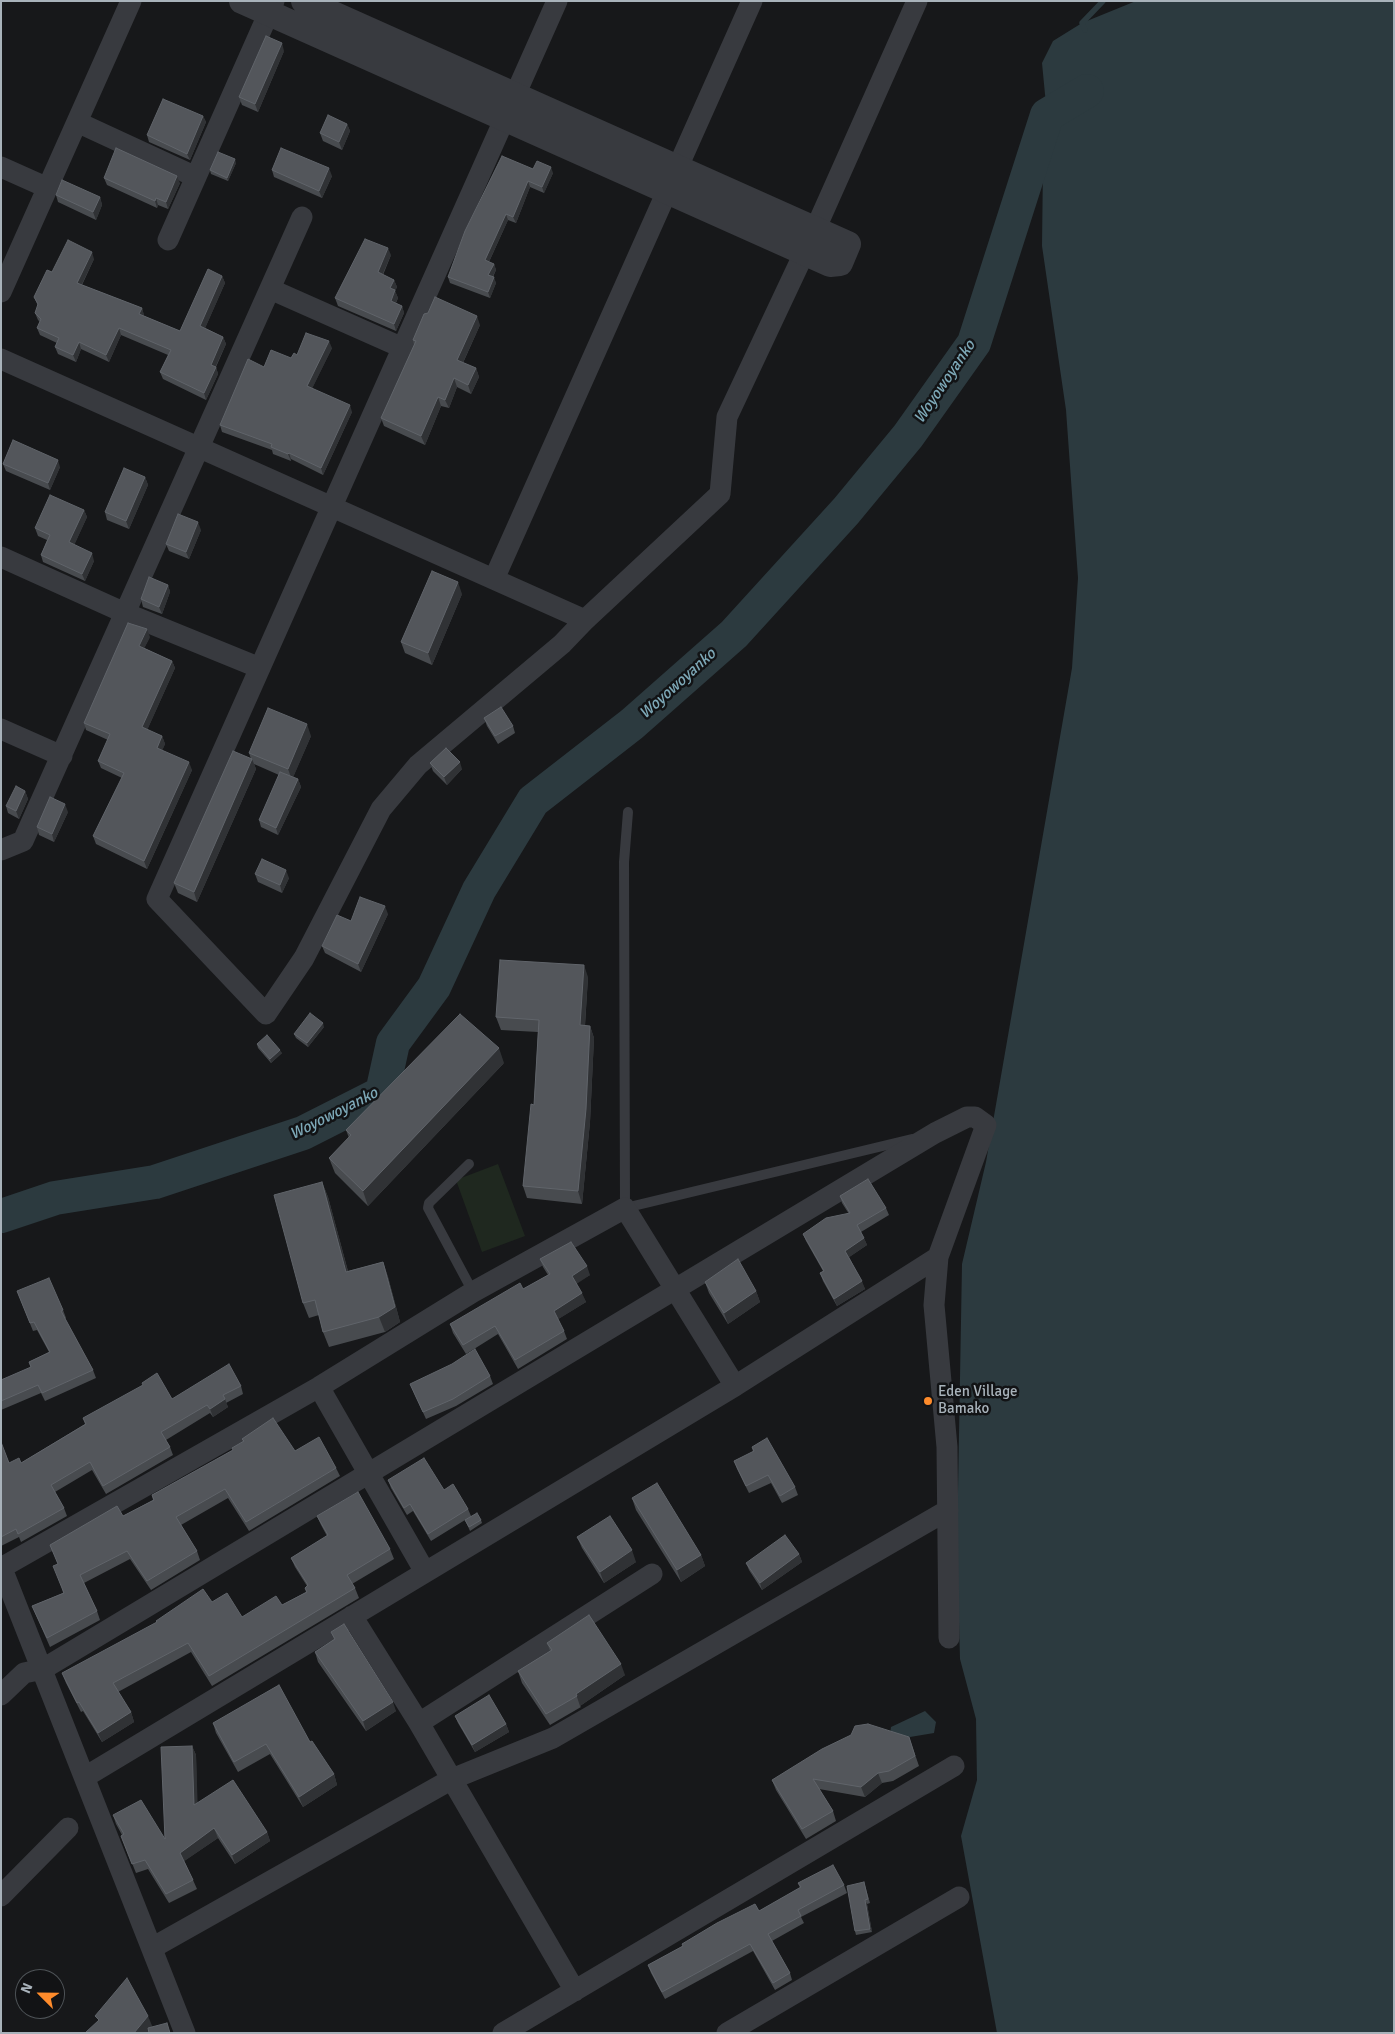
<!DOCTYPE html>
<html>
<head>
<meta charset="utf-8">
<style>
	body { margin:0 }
	#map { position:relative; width:1395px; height:2034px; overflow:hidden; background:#17181a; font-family:Signika,sans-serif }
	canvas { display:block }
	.frame { position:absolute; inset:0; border:2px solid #a8b2ba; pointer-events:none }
	.north { position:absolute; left:15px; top:1969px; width:50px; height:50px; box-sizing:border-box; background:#121315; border:1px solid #4e5357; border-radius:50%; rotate:293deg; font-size:14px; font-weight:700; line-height:20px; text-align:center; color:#a8b2ba }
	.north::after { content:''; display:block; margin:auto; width:18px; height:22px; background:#fe8b2b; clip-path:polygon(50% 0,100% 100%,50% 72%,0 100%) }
</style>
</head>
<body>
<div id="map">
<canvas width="1395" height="2034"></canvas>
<div class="frame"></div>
<div class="north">N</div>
</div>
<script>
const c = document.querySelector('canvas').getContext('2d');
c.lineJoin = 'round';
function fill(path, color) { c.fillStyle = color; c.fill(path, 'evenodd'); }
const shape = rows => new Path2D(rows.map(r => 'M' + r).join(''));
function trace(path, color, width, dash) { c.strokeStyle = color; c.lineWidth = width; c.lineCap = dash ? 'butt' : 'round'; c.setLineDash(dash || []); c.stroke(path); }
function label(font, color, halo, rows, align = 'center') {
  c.font = font + ' Signika,sans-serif'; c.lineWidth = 5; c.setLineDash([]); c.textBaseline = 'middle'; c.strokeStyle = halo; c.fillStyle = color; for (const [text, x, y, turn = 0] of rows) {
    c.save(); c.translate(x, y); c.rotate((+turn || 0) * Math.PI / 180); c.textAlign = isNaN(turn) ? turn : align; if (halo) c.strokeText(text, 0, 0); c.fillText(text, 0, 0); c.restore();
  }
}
const green = shape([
	[498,1164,525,1236,482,1252,456,1180]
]);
const water = shape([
	[1136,1,1394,1,1394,2033,997,2033,961,1836,977,1780,976,1719,960,1659,957,1548,962,1264,986,1162,1072,668,1078,578,1066,410,1042,246,1043,164,1047,115,1042,63,1053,41,1082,23],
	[925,1711,936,1722,934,1733,910,1737,890,1734,891,1727]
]);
const stream = shape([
	[1085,30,1082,23,1103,1]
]);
const river = shape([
	[1,1216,55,1198,155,1182,303,1133,382,1093,393,1043,434,987,479,890,533,801,632,724,734,634,846,511,908,436,974,343,1047,115,1087,91]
]);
const service = shape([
	[628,812,624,862,625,1208,912,1139],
	[469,1164,429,1203,428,1208,473,1292]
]);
const minor = shape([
	[557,1,157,899,266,1014,304,958,381,809,418,765,562,644,585,620,720,494,727,417,815,230,917,1],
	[77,122,196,177],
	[1,167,48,188],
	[168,240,274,1],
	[270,289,403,348],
	[1,292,131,1],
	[1,359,585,620],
	[1,557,125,613,260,668],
	[494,579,752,1],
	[1,729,62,756],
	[1,850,23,841,302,217],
	[319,1387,425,1572],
	[1,1566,185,2033],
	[3,1567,319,1387,473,1292,625,1208,735,1386],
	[352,1616,419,1723,575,1991],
	[1,1695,24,1673,43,1669,935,1133,967,1117,975,1117,986,1125,938,1257,934,1305,947,1447,949,1638],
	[419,1723,652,1574],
	[85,1777,735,1386,938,1257],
	[1,1896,68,1828],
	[152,1948,452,1779,553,1738,948,1510],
	[503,2033,954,1766],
	[727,2033,959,1897]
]);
const tertiary = shape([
	[242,1,830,264,840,263,848,244,304,1]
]);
const wall = shape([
	[284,51,258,112,242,105,239,97],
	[203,116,206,122,190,160,149,142,147,135],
	[347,124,350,131,342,150,323,141,320,133],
	[236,163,228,181,211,174,210,170],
	[533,169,553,173,544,193,530,187,516,223,508,220,489,262,494,264,496,270,493,277,496,283,490,298,450,283,448,277],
	[272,170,332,176,322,198,274,177],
	[104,178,180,183,168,209,158,205,157,208,107,185],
	[56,195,100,197,102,205,96,220,58,202],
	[391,255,383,275,394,280,397,287,395,291,398,298,396,303,402,306,404,313,396,331,338,306,335,298],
	[94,259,82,285,142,308,144,316,180,331,222,276,225,283,205,328,223,337,226,344,216,367,218,374,206,400,163,379,160,372,168,355,121,335,109,362,81,349,76,362,58,354,55,347,57,343,40,335,37,328,40,322,38,320,35,313,38,306,34,297,52,272],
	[480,325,463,363,476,368,479,377,471,394,457,387,449,408,441,406,425,445,384,426,381,418,414,345,413,340],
	[332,348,312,388,352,412,323,475,291,459,291,461,273,454,272,450,222,432,220,425,264,367,291,358,297,355],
	[3,464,60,467,50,490,6,471],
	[145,477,148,485,129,529,107,520,105,512],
	[84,510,87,517,74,545,94,561,85,581,43,562,41,555,47,540,38,536,35,528],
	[201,530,189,559,169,551,166,544],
	[168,585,170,592,162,614,143,607,141,599],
	[462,594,432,665,405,653,401,642],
	[150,637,144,648,172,661,175,668,147,730,162,736,165,744,162,750,192,770,147,869,96,844,93,836,122,778,101,768,98,761,108,740,86,730,84,723],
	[484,718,513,726,515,733,498,744,487,726],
	[311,736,293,777,298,779,301,787,278,835,261,827,259,820,279,775,254,764,256,769,197,902,178,893,174,883,251,759,249,753],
	[430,763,462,769,447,785,433,771],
	[25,791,28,799,19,819,8,813,6,806],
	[68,812,54,842,39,835,37,827],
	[255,874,289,878,282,893,258,882],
	[388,914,361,972,325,953,322,946,351,921],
	[588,977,585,1026,590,1026,594,1038,590,1122,582,1204,527,1198,523,1186,534,1105,538,1032,501,1030,496,1017],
	[324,1027,308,1047,296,1038,294,1034],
	[257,1044,282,1053,271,1063,258,1048],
	[504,1063,368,1206,335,1173,329,1158,349,1138,346,1130],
	[322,1182,328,1197,348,1271,383,1262,388,1277,400,1322,385,1332,329,1347,323,1332,319,1315,309,1318,303,1303],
	[840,1196,886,1208,889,1215,861,1232,867,1245,849,1257,865,1289,837,1306,823,1281,820,1273,823,1271,806,1241,803,1234,849,1214,842,1203],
	[540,1259,590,1275,576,1283,586,1302,558,1319,564,1331,567,1339,518,1369,498,1334,466,1354,453,1333,450,1324,523,1289,548,1275,543,1267],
	[705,1282,756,1291,760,1302,728,1324,709,1293],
	[17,1291,63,1310,66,1318,65,1319,93,1370,96,1378,45,1401,41,1393,1,1410,1,1380,31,1368,29,1362,49,1352,37,1330,33,1331],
	[490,1376,493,1384,456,1406,426,1419,410,1384],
	[241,1386,243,1394,226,1403,228,1407,213,1417,210,1413,166,1440,170,1447,173,1455,106,1494,92,1470,55,1492,64,1508,67,1516,21,1542,19,1537,1,1546,1,1442,9,1463,21,1463,85,1424,83,1418,172,1399],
	[242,1439,295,1451,336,1468,340,1476,249,1531,228,1498,181,1525,197,1551,200,1560,151,1590,130,1559,84,1583,97,1611,100,1620,50,1647,32,1606,63,1593,58,1564,50,1545,123,1516,153,1500,152,1495,233,1451,243,1442],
	[752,1447,795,1487,798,1495,782,1503,771,1483,749,1493,737,1469,734,1461,753,1452],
	[388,1480,444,1490,468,1509,471,1516,481,1520,482,1523,470,1531,465,1520,431,1541,413,1511,407,1515,391,1488],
	[632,1498,701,1555,705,1566,681,1582,636,1510],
	[317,1516,390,1549,394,1559,352,1584,355,1588,359,1598,212,1686,191,1652,118,1692,131,1712,134,1722,102,1742,83,1711,81,1712,66,1683,62,1673,212,1602,242,1617,282,1605,306,1592,305,1588,307,1586,295,1567,291,1558,327,1536,321,1525],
	[577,1537,636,1562,604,1583,582,1548],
	[799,1554,802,1562,762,1590,749,1570,746,1563],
	[331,1632,396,1711,366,1731,318,1662,315,1652,334,1639],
	[547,1643,625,1675,580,1706,581,1707,550,1725,522,1683,518,1671,550,1651],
	[455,1716,506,1724,509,1732,475,1752,458,1723],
	[213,1723,310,1742,334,1774,337,1785,303,1807,270,1754,238,1772,216,1733],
	[909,1737,919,1766,893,1781,882,1783,865,1797,819,1789,833,1811,836,1821,806,1839,776,1790,772,1780],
	[192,1746,196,1755,197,1803,267,1832,270,1841,235,1864,218,1838,184,1861,193,1880,197,1889,169,1903,148,1869,136,1873,121,1836,122,1835,116,1824,113,1815,165,1839],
	[864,1882,870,1903,867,1904,872,1932,856,1935,855,1931],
	[798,1883,844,1885,847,1893,801,1917,804,1923,772,1941,790,1973,792,1980,775,1990,753,1951,665,1999,651,1973,648,1965,683,1946,682,1944,759,1911,800,1888]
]);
const shadedWall = shape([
	[282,43,284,51,258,112,255,104],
	[203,116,206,122,190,160,187,154],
	[347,124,350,131,342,150,339,142],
	[235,159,236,163,228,181,227,178],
	[551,167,553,173,544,193,542,187],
	[329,168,332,176,322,198,319,191],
	[177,176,180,183,168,209,166,202],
	[528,181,530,187,516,223,513,217],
	[100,197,102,205,96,220,93,212],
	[156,198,158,205,157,208,155,201],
	[506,214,508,220,487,266,485,260],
	[388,248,391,255,380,280,378,272],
	[92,252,94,259,79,290,77,283],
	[494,264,496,270,490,281,488,275],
	[222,276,225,283,203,333,200,326],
	[494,277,496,283,490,298,488,292],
	[394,280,397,287,395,291,398,298,393,308,391,301,390,288],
	[402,306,404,313,396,331,394,324],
	[142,308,144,315,142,321,139,314],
	[477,316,480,325,460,369,457,360],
	[119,328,121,335,109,362,106,355],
	[223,337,226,344,213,372,211,365],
	[329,341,332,348,310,393,307,386],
	[79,342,81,349,76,362,73,355],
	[216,367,218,374,206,400,204,393],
	[476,368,479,377,471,394,468,385],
	[454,378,457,387,449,408,445,400],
	[438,397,441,406,425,445,421,436],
	[350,405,352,412,323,475,321,468],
	[289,453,291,459,291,461,288,454],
	[58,460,60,467,50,490,48,483],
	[145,477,148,485,129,529,126,521],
	[84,510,87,517,72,550,69,542],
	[198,522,201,530,189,559,186,552],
	[92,553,94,561,85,581,82,574],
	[458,582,462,594,432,665,428,653],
	[168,585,170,592,162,614,159,607],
	[147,629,150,637,142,653,139,646],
	[172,661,175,668,145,735,142,727],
	[307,724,311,736,292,780,288,769],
	[162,736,165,744,160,756,157,748],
	[252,759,256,769,197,902,194,892],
	[189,762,192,770,147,869,144,861],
	[460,762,462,769,447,785,444,777],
	[298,779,301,787,278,835,276,828],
	[25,791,28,799,19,819,16,811],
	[65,804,68,812,54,842,52,834],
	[286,870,289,878,282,893,280,885],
	[385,906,388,914,361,972,358,964],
	[584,965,588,977,584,1038,580,1025],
	[323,1023,324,1027,308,1047,307,1043],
	[590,1026,594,1038,590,1122,582,1204,578,1191],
	[499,1048,504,1063,368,1206,363,1191],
	[280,1050,282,1053,271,1063,270,1059],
	[322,1182,328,1197,352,1287,346,1272],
	[864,1238,867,1245,848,1258,845,1251],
	[383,1262,388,1277,400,1322,385,1332,379,1317],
	[587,1266,590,1275,575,1285,572,1276],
	[862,1281,865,1289,837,1306,834,1299],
	[756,1291,760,1302,728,1324,724,1313],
	[582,1293,586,1302,557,1320,554,1311],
	[225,1399,228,1407,213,1417,210,1409],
	[632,1550,636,1562,604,1583,600,1572],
	[799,1554,802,1562,762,1590,760,1583],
	[701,1555,705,1566,681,1582,677,1570],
	[621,1664,625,1675,580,1706,576,1694],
	[393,1702,396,1711,366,1731,363,1721],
	[131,1712,134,1722,102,1742,98,1733],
	[506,1724,509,1732,475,1752,472,1745],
	[192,1746,196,1755,198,1814,194,1805],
	[878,1773,882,1783,865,1797,861,1787],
	[334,1774,337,1785,303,1807,299,1797],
	[214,1828,218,1838,183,1862,180,1853],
	[267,1832,270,1841,235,1864,232,1855],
	[865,1900,867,1904,872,1932,870,1929],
	[148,2016,153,2028,148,2033,134,2033]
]);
const building = shape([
	[266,36,282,43,255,104,239,97,266,36],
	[163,99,203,116,187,154,147,135,163,99],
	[328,115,347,124,339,142,320,133,328,115],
	[116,148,177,176,166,202,156,198,155,201,104,178,116,148],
	[281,148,329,168,319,191,272,170,281,148],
	[218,152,235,159,227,178,210,170,218,152],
	[502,156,533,169,537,161,551,167,542,187,528,181,513,217,506,214,485,260,494,264,488,275,494,277,488,292,448,277,465,231,502,156],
	[62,180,100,197,93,212,56,195,62,180],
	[365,239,388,248,378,272,394,280,390,288,395,290,391,301,402,306,394,324,335,298,365,239],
	[68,240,92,252,77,283,142,308,139,314,180,331,208,269,222,276,200,326,223,337,211,365,216,367,204,393,160,372,171,350,119,328,106,355,79,342,73,355,55,347,59,338,37,328,41,319,35,313,38,304,34,297,47,270,52,272,68,240],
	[435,297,477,316,457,360,476,368,468,385,454,378,445,400,438,397,421,436,381,418,416,341,413,340,424,314,428,313,435,297],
	[306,333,329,341,307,386,350,405,321,468,289,453,288,454,271,447,272,444,220,425,248,359,264,367,271,350,291,358,294,353,297,355,306,333],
	[13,440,58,460,48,483,3,464,13,440],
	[124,468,145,477,126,521,105,512,124,468],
	[50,495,84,510,69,542,92,553,82,574,41,555,50,535,35,528,50,495],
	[178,514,198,522,186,552,166,544,178,514],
	[432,571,458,582,428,653,401,642,432,571],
	[149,577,168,585,159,607,141,599,149,577],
	[128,623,147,629,139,646,172,661,142,727,162,736,157,748,189,762,144,861,93,836,124,773,98,761,110,734,84,723,128,623],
	[501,707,513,726,495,736,484,718,501,707],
	[268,708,307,724,288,769,249,753,268,708],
	[446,748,460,762,444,777,430,763,446,748],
	[233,751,252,759,194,892,174,883,233,751],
	[280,772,298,779,276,828,259,820,280,772],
	[16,786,25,791,16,811,6,806,16,786],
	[50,797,65,804,52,834,37,827,50,797],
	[262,859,286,870,280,885,255,874,262,859],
	[360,897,385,906,358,964,322,946,337,915,351,921,360,897],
	[500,960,584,965,580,1025,590,1026,586,1109,578,1191,523,1186,531,1104,534,1105,539,1020,496,1017,500,960],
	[310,1013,323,1023,307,1043,294,1034,310,1013],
	[460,1014,499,1048,363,1191,329,1158,351,1135,346,1130,460,1014],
	[267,1035,280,1050,270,1059,257,1044,267,1035],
	[868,1179,886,1208,857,1225,864,1238,845,1251,862,1281,834,1299,820,1273,824,1271,803,1234,826,1218,850,1213,840,1196,868,1179],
	[322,1182,346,1272,383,1262,395,1307,379,1317,323,1332,315,1300,303,1303,274,1195,322,1182],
	[571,1242,587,1266,572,1276,582,1293,554,1311,564,1331,515,1360,495,1326,463,1345,450,1324,520,1283,523,1289,550,1274,540,1259,571,1242],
	[738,1259,756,1291,724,1313,705,1282,738,1259],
	[49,1278,63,1310,61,1311,93,1370,42,1393,38,1385,1,1401,1,1380,31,1367,29,1362,50,1352,34,1322,30,1323,17,1291,49,1278],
	[475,1349,490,1376,453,1399,423,1412,410,1384,452,1364,475,1349],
	[229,1364,241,1386,223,1395,225,1399,210,1409,207,1405,161,1432,170,1447,103,1486,90,1462,51,1485,64,1508,18,1534,16,1529,1,1537,1,1442,9,1463,19,1458,21,1463,86,1424,83,1418,143,1385,142,1383,157,1373,172,1399,229,1364],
	[273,1418,295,1451,319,1437,336,1468,246,1522,225,1489,176,1517,197,1551,147,1581,127,1551,80,1575,97,1611,47,1638,32,1606,64,1593,53,1566,58,1564,50,1545,117,1506,123,1516,154,1500,152,1495,233,1450,232,1448,244,1441,242,1439,273,1418],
	[767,1438,795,1487,780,1496,768,1475,746,1486,734,1461,754,1451,752,1447,767,1438],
	[424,1458,444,1490,453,1484,468,1509,428,1534,410,1504,404,1508,388,1480,424,1458],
	[657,1483,701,1555,677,1570,632,1498,657,1483],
	[358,1492,390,1549,347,1575,355,1588,209,1676,188,1643,113,1683,131,1712,98,1733,79,1702,77,1703,62,1673,157,1622,156,1621,203,1589,212,1602,227,1593,242,1617,276,1596,282,1605,307,1592,305,1588,308,1585,291,1558,328,1535,317,1516,358,1492],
	[477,1513,481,1520,469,1527,465,1520,477,1513],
	[610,1516,632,1550,600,1572,577,1537,610,1516],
	[785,1535,799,1554,760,1583,746,1563,785,1535],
	[589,1615,621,1664,576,1694,577,1696,546,1714,518,1671,552,1650,547,1643,589,1615],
	[344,1624,393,1702,363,1721,315,1652,335,1639,331,1632,344,1624],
	[279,1685,310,1742,312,1741,334,1774,299,1797,266,1744,234,1762,213,1723,279,1685],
	[489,1695,506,1724,472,1745,455,1716,489,1695],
	[868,1724,909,1737,915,1756,889,1771,878,1773,861,1787,813,1779,833,1811,802,1829,772,1780,822,1749,851,1735,855,1726,868,1724],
	[192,1746,194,1805,233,1780,267,1832,232,1855,214,1828,180,1853,193,1880,166,1894,145,1860,132,1864,121,1836,124,1834,113,1815,141,1800,165,1839,161,1747,192,1746],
	[833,1865,844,1885,798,1910,801,1916,768,1934,790,1973,773,1983,750,1944,662,1992,648,1965,683,1946,682,1944,717,1923,755,1904,759,1911,801,1887,798,1883,833,1865],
	[864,1882,868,1899,865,1900,870,1929,855,1931,847,1886,864,1882],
	[127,1978,148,2016,134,2033,85,2033,99,2020,95,2016,127,1978],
	[167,2023,170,2033,149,2033,148,2028,167,2023]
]);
const markers = [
	[928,1401,5,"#fe8b2b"]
];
const poiNames = [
	["Eden Village",938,1392],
	["Bamako",938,1409]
];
const waterNames = [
	["Woyowoyanko",945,382,-56],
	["Woyowoyanko",678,684,-42],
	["Woyowoyanko",334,1114,-27]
];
fill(green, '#1f281f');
fill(water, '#2c3a3f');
trace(stream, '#2c3a3f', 5.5);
trace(river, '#2c3a3f', 34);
trace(service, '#383a3f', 10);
trace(minor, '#383a3f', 21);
trace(tertiary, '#383a3f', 26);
fill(wall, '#484b4f');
fill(shadedWall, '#303235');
fill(building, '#53565b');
trace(building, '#60646a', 1);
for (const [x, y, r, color] of markers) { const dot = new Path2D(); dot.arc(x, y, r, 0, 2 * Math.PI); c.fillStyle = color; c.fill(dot); trace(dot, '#121315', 2); }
label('15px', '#a8b2ba', '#121315', poiNames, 'left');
label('italic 16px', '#7da8b7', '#121315', waterNames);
</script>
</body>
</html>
